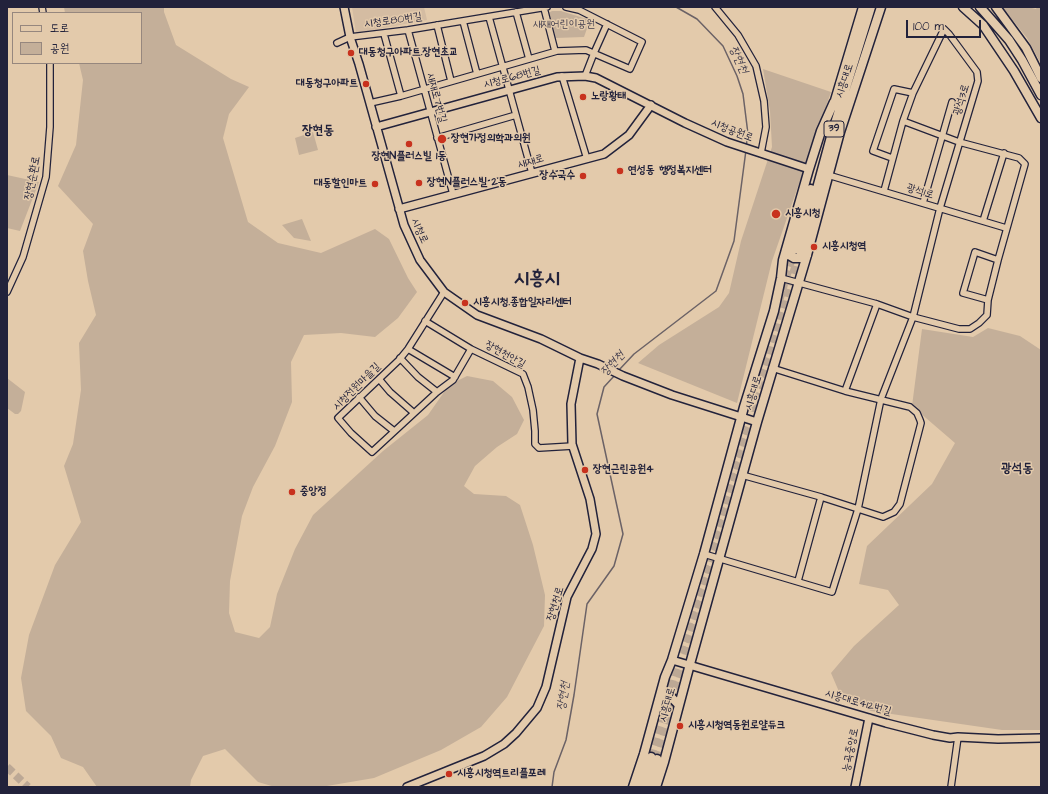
<!DOCTYPE html>
<html>
<head>
<meta charset="utf-8">
<style>
	body { margin:0 }
	#map { position:relative; width:1048px; height:794px; overflow:hidden; background:#e3caab; font-family:"Architects Daughter","Poor Story",sans-serif }
	canvas { display:block }
	.frame { position:absolute; inset:0; border:8px solid #22223b; pointer-events:none }
	.legend { position:absolute; left:12px; top:12px; width:130px; height:52px; box-sizing:border-box; background:#e3caab; border:1px solid #96877e; margin:0; padding:5px 7px; list-style:none; font-size:12px; color:#22223b }
	.legend li { display:flex; align-items:center; gap:8px; height:20px }
	.legend b { width:20px; border:1px solid #96877e }
	.scale { position:absolute; left:906px; top:20px; width:75px; height:18px; box-sizing:border-box; border:2px solid #22223b; border-top:0; padding-left:5px; font-size:12px; line-height:14px; white-space:nowrap; color:#22223b; -webkit-text-stroke:3px #e3caab; paint-order:stroke }
</style>
</head>
<body>
<div id="map">
<canvas width="1048" height="794"></canvas>
<div class="frame"></div>
<ul class="legend">
<li><b style="height:5px;background:#e3caab"></b>도로</li>
<li><b style="height:11px;background:#c4af99"></b>공원</li>
</ul>
<div class="scale">100 m</div>
</div>
<script>
const c = document.querySelector('canvas').getContext('2d');
c.lineJoin = 'round';
function fill(path, color) { c.fillStyle = color; c.fill(path, 'evenodd'); }
const shape = rows => new Path2D(rows.map(r => 'M' + r).join(''));
function trace(path, color, width, dash) { c.strokeStyle = color; c.lineWidth = width; c.lineCap = dash ? 'butt' : 'round'; c.setLineDash(dash || []); c.stroke(path); }
function label(font, color, halo, rows, align = 'center') {
  c.font = font + ' "Architects Daughter","Poor Story",sans-serif'; c.lineWidth = 3; c.setLineDash([]); c.textBaseline = 'middle'; c.strokeStyle = halo; c.fillStyle = color; for (const [text, x, y, turn = 0] of rows) {
    c.save(); c.translate(x, y); c.rotate((+turn || 0) * Math.PI / 180); c.textAlign = isNaN(turn) ? turn : align; if (halo) c.strokeText(text, 0, 0); c.fillText(text, 0, 0); c.restore();
  }
}
const built = shape([
	[352,7,424,7,427,20,356,33]
]);
const green = shape([
	[64,7,164,7,164,12,176,45,231,79,249,87,229,114,223,138,248,222,278,243,321,253,375,229,389,239,408,278,417,292,398,318,375,337,341,333,304,335,291,362,292,402,275,446,253,487,242,516,230,581,229,613,235,632,259,638,270,627,277,594,295,549,313,515,383,451,428,415,449,385,467,376,493,381,512,397,524,420,517,434,497,447,475,466,464,486,474,494,506,496,520,505,533,545,545,595,544,626,507,697,481,727,441,750,374,778,321,787,275,787,258,782,225,749,203,756,191,780,190,787,97,787,83,767,61,758,51,736,26,711,21,678,29,635,55,565,81,522,64,466,73,444,81,390,79,343,96,315,88,281,83,251,93,224,58,186,76,145,83,80,79,63,141,63,141,13,65,13],
	[1002,7,1028,7,1036,9,1037,7,1041,7,1041,64,1027,38],
	[552,11,561,11,590,20,584,37,555,38,548,13],
	[763,69,831,92,772,261,737,403,638,363,659,345,719,307,729,293,741,241,772,147,770,111],
	[313,132,318,150,299,155,295,138],
	[7,175,39,182,20,231,7,228],
	[302,219,311,241,294,238,282,225],
	[988,328,1020,336,1041,350,1041,730,1002,730,871,711,840,694,831,673,854,646,899,605,888,590,859,584,867,546,932,484,955,443,912,406,922,329,973,337],
	[7,378,25,392,21,411,18,414,15,414,7,408]
]);
const stream = shape([
	[676,7,697,19,723,46,737,76,743,94,748,134,746,147],
	[619,370,634,354,716,291,734,241,746,150],
	[552,787,554,772,566,740,574,695,587,604,614,566,623,534,597,414,604,387,615,375]
]);
const secondaryTunnel = shape([
	[7,767,28,787]
]);
const primaryTunnel = shape([
	[779,301,794,251],
	[651,757,766,349],
	[657,759,799,253]
]);
const minor = shape([
	[42,7,43,13],
	[715,7,738,35,756,66,764,101,766,127,761,153],
	[544,8,555,51],
	[516,12,529,59],
	[489,17,532,173],
	[463,21,477,74],
	[437,25,451,81],
	[408,30,453,194],
	[384,34,401,96],
	[337,43,350,37,408,30,547,7],
	[562,76,587,159],
	[585,76,594,53,607,24],
	[370,103,401,96,557,51,586,50,630,69,642,42,579,10,566,7],
	[437,138,516,115],
	[892,158,873,151,894,89,913,93],
	[828,175,1006,228],
	[923,203,952,102],
	[983,221,1004,153],
	[781,278,877,304,913,317,959,329,970,329,979,323,987,315,988,300,998,260,1025,164,1019,158,959,142,903,121],
	[7,292,23,257,46,177,50,127,50,63],
	[444,292,408,349,399,360,338,418,351,433,372,452,437,392,453,380,471,349],
	[988,300,963,293,975,252,998,260],
	[425,321,471,349,523,374,528,387,533,410,535,431,535,444,539,448,573,446],
	[408,349,455,377],
	[400,358,418,377,437,392],
	[772,368,845,391,910,407,917,413,920,420,921,423,900,504,894,512,883,517,821,497],
	[379,379,390,392,414,413],
	[845,391,877,304],
	[359,397,375,416,394,431],
	[742,475,821,497,798,581],
	[704,554,832,592,858,509,881,399,913,317,940,208,978,81,977,72,949,34,944,29,913,93,903,121,884,191],
	[951,787,958,737]
]);
const tertiary = shape([
	[344,7,350,37,359,64,404,225,420,260,444,292,477,315,541,339,580,358,598,364,623,376,672,395,757,422],
	[376,127,557,77,585,76,596,78,685,123,727,142,809,169],
	[399,209,604,154,629,135,651,105],
	[672,660,886,723,933,735,950,738,958,737,998,739,1041,738],
	[407,787,484,756,504,744,516,733,537,708,546,687,567,597,592,549,596,534,590,499,572,444,571,404,580,358],
	[855,787,869,718]
]);
const secondary = shape([
	[963,7,983,25,1014,71,1041,118],
	[980,7,1009,40,1022,60,1041,95],
	[996,7,1026,48,1041,78]
]);
const primary = shape([
	[833,107,863,7],
	[786,250,789,255,794,258,800,258,807,255],
	[794,250,811,189],
	[800,251,832,133,871,7],
	[660,697,666,695,671,697,679,705],
	[633,787,644,754,665,677,672,660,704,554,744,407,774,311,781,278,783,260,809,169,821,131,834,102],
	[640,787,651,757],
	[648,787,657,759],
	[656,787,664,762,690,664,757,422,807,255,840,132,881,7]
]);
const markers = [
	[351,53,4,"#c8321e"],
	[366,84,4,"#c8321e"],
	[583,97,4,"#c8321e"],
	[442,139,5,"#c8321e"],
	[409,144,4,"#c8321e"],
	[620,171,4,"#c8321e"],
	[583,176,4,"#c8321e"],
	[419,183,4,"#c8321e"],
	[375,184,4,"#c8321e"],
	[776,214,5,"#c8321e"],
	[814,247,4,"#c8321e"],
	[465,303,4,"#c8321e"],
	[585,470,4,"#c8321e"],
	[292,492,4,"#c8321e"],
	[680,726,4,"#c8321e"],
	[449,774,4,"#c8321e"]
];
const shields = [
	[834,129,20]
];
const shieldNames = [
	["39",834,129]
];
const streetNames = [
	["시청로80번길",393,21,-8],
	["시청로68번길",512,78,-15],
	["시흥대로",845,81,-72],
	["새재로7번길",436,98,75],
	["광석3로",962,100,-73],
	["시청공원로",732,131,22],
	["새재로",531,162,-15],
	["장현순환로",33,178,-79],
	["광석1로",920,192,17],
	["시청로",419,231,66],
	["장현천안길",505,355,29],
	["시청전원마을길",357,387,-45],
	["시흥대로",754,393,-74],
	["장현천로",556,604,-73],
	["시흥대로412번길",858,703,16],
	["시흥대로",668,705,-75],
	["능곡중앙로",851,750,-78]
];
const parkNames = [
	["새재어린이공원",564,25]
];
const poiNames = [
	["대동청구아파트.장현초교",359,53],
	["대동청구아파트",358,84,"right"],
	["노랑황태",591,97],
	["장현가정의학과의원",451,139],
	["장현N플러스빌 1동",409,157,"center"],
	["연성동 행정복지센터",628,171],
	["장수국수",575,176,"right"],
	["장현N플러스빌 2동",427,183],
	["대동할인마트",367,184,"right"],
	["시흥시청",785,214],
	["시흥시청역",822,247],
	["시흥시청.종합일자리센터",473,303],
	["장현근린공원4",593,470],
	["중앙정",300,492],
	["시흥시청역동원로얄듀크",688,726],
	["시흥시청역트리플포레",457,774]
];
const waterNames = [
	["장현천",738,60,66],
	["장현천",613,364,-47],
	["장현천",564,696,-81]
];
const quarterNames = [
	["장현동",318,131],
	["광석동",1017,469]
];
const townNames = [
	["시흥시",537,280]
];
fill(built, '#d4bca2');
fill(green, '#c4af99');
trace(stream, '#6b6266', 1.5);
trace(secondaryTunnel, '#bca895', 8, [8, 4]);
trace(primaryTunnel, '#bca895', 8, [8, 4]);
trace(minor, '#22223b', 8);
trace(tertiary, '#22223b', 10);
trace(secondary, '#22223b', 11);
trace(primary, '#22223b', 11);
trace(minor, '#e3caab', 5.5);
trace(tertiary, '#e3caab', 7);
trace(secondary, '#e3caab', 8);
trace(primary, '#e3caab', 8);
for (const [x, y, r, color] of markers) { const dot = new Path2D(); dot.arc(x, y, r, 0, 2 * Math.PI); c.fillStyle = color; c.fill(dot); trace(dot, '#e3caab', 1.5); }
for (const [x, y, w] of shields) { const box = new Path2D(); box.roundRect(x - w / 2, y - 8, w, 16, 3); c.fillStyle = '#e3caab'; c.fill(box); trace(box, '#22223b', 1); }
label('bold 10px', '#22223b', null, shieldNames);
label('11px', '#22223b', '#e3caab', streetNames);
label('11px', '#423e4e', '#e3caab', parkNames);
label('bold 11px', '#22223b', '#e3caab', poiNames, 'left');
label('italic 12px', '#403c4d', '#e3caab', waterNames);
label('bold 13px', '#22223b', '#e3caab', quarterNames);
label('bold 19px', '#22223b', '#e3caab', townNames);
</script>
</body>
</html>
